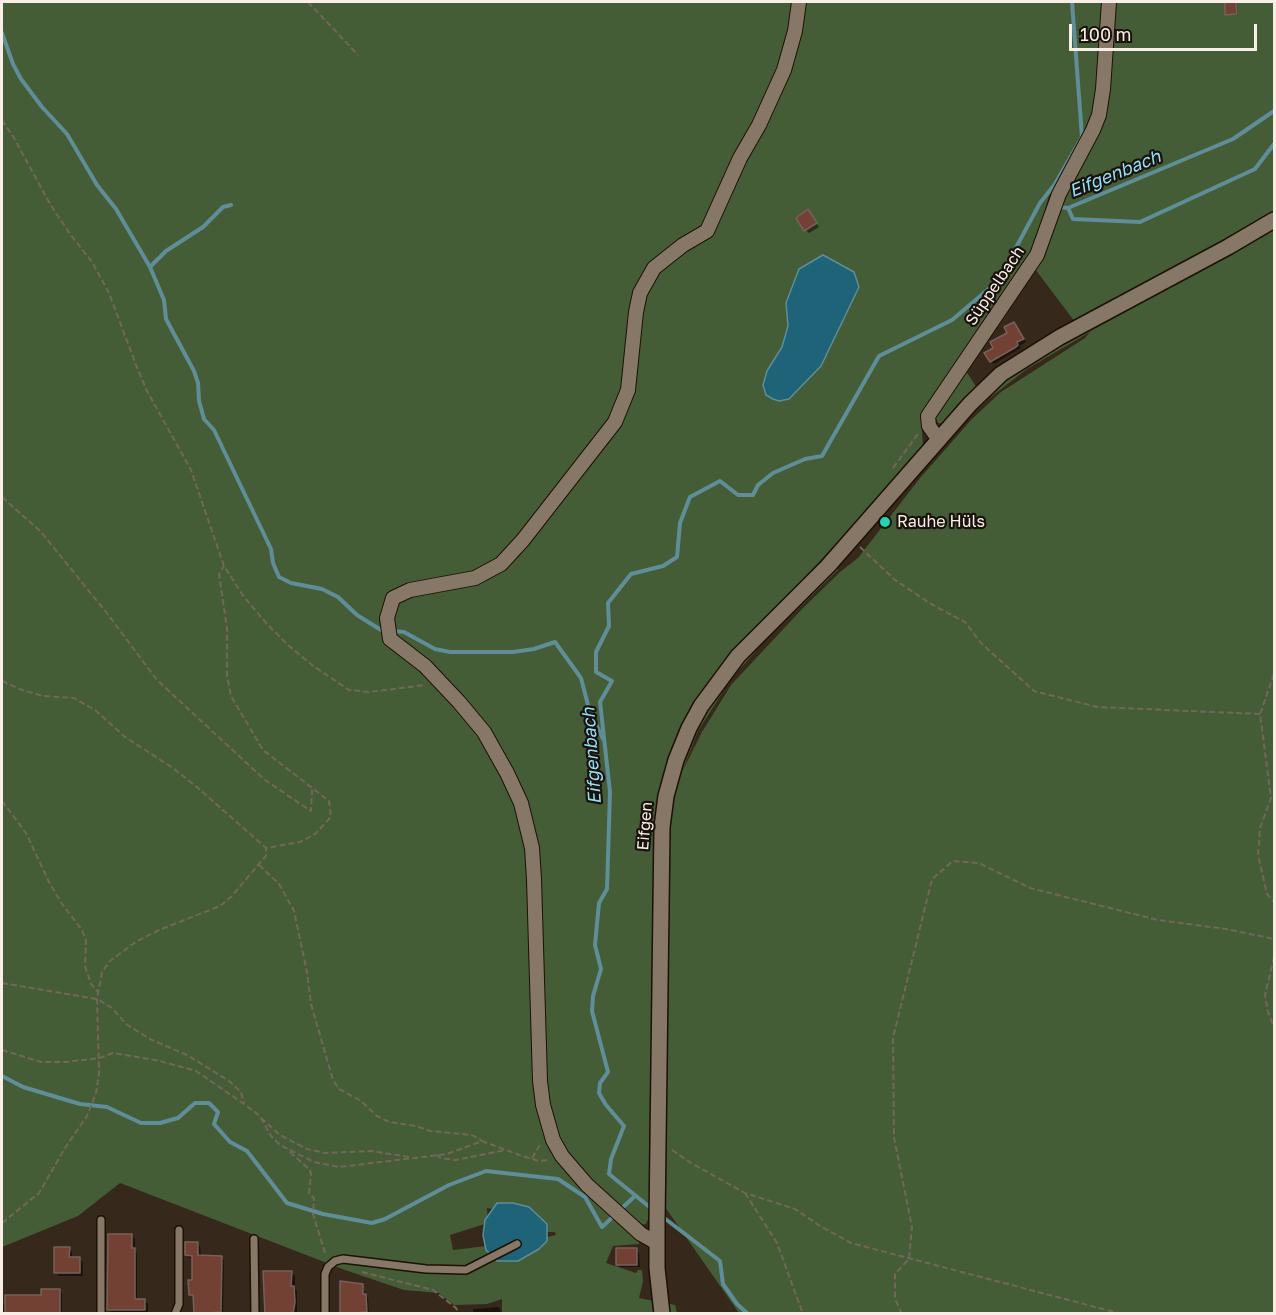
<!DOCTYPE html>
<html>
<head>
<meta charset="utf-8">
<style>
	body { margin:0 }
	#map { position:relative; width:1276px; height:1315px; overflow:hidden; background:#36281a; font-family:"Golos Text",sans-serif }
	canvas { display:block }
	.frame { position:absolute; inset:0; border:3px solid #f8eee5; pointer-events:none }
	.scale { position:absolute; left:1069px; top:24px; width:188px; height:27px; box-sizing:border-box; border:3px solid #f8eee5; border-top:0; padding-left:8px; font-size:18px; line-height:21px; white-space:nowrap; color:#f8eee5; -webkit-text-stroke:4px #19120c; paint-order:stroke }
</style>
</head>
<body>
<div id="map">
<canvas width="1276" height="1315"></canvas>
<div class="frame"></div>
<div class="scale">100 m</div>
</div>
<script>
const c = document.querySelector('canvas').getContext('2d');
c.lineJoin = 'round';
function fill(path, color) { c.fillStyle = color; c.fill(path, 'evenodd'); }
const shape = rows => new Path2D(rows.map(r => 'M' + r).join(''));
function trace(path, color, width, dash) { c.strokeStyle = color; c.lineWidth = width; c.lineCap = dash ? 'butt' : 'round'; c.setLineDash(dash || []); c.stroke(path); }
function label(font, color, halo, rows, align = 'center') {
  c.font = font + ' "Golos Text",sans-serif'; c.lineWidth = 4.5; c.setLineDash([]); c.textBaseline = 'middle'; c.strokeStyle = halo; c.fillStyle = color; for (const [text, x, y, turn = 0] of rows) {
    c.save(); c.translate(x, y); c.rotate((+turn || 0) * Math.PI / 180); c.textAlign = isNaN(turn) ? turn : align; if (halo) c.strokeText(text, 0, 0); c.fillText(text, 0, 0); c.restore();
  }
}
const green = shape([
	[2,2,795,2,791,31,762,126,802,2,1104,2,1094,114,1063,179,1049,196,1038,235,1027,260,925,408,921,418,923,446,878,499,718,670,700,696,670,757,649,1217,646,1224,640,1225,639,1244,613,1246,606,1263,636,1273,638,1270,642,1270,643,1281,639,1298,675,1305,677,1313,502,1313,502,1299,487,1304,454,1305,439,1293,404,1290,345,1270,120,1183,78,1216,2,1247],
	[786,303,821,366,775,359,782,347,788,326],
	[487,1208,511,1212,546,1232,555,1232,556,1235,529,1241,478,1268,464,1267,511,1243,453,1250,450,1235,488,1223],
	[1113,2,1274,2,1274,1313,739,1313,665,1207,667,848,672,796,681,765,695,731,708,709,747,656,836,566,838,567,838,570,763,643,731,679,698,731,682,772,702,732,731,685,803,608,840,572,858,558,920,478,972,419,1001,392,1085,338,1090,332,1027,369,992,396,972,414,991,394,1010,378,1077,336,1075,322,1035,269,1065,192,1092,147,1098,131],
	[964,368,977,388,943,424,938,423,935,416]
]);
const water = shape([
	[823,255,854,272,859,287,821,366,789,399,779,401,773,399,766,395,763,385,767,371,782,347,788,326,786,303,799,269,823,255],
	[497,1203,513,1203,529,1207,547,1224,547,1241,539,1249,518,1261,497,1261,486,1250,483,1235,485,1220,497,1203]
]);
const shadow = shape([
	[1226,2,1237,2,1238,15,1227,14],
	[808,211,819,227,809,233,806,230],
	[1014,324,1026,342,1019,346,1021,348,994,364,991,361,995,348,1009,333],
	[132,1236,135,1239,135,1250,137,1253,137,1301,145,1301,148,1304,148,1313,111,1312,108,1309],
	[198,1243,200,1246,201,1257,221,1257,224,1260,223,1314,194,1314,194,1297,190,1294,194,1281,194,1258,189,1258,186,1255],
	[69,1248,72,1252,72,1259,79,1259,83,1262,83,1276,59,1276,55,1272],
	[636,1250,639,1253,640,1267,620,1267,617,1264],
	[291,1273,295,1276,295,1289,297,1291,297,1314,266,1314],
	[362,1286,368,1298,369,1314,339,1314,339,1310],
	[59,1290,62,1293,62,1314,2,1314,2,1305,42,1297],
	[499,1307,502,1314,473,1314,473,1309]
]);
const stream = shape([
	[2,33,13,64,21,79,42,107,67,134,97,185,116,209,150,267,164,300,166,319,194,371,198,383,199,401,204,419,214,430,271,549,273,563,279,577,291,583,322,589,338,597,357,615,381,630,386,630],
	[1058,207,1068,208,1233,139,1274,111],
	[1068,208,1073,219,1140,222,1255,169,1274,144],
	[150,267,166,251,203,227,223,207,231,205],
	[393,631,404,632,435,649,450,652,513,652,534,649,555,642,581,678,589,709,603,739],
	[2,1076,23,1087,80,1104,107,1107,141,1123,160,1123,178,1118,195,1103,209,1103,218,1112,214,1124,230,1142,247,1151,287,1203,323,1214,372,1223,385,1219,449,1185,486,1171,558,1179,585,1197,602,1227,635,1196],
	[652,1209,609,1174,611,1159,624,1126,606,1105,599,1093,600,1083,608,1072,592,1011,593,996,601,969,595,945,599,903,607,889,610,792,600,702,612,681,596,672,596,652,609,626,608,603,631,574,663,566,677,557,680,523,690,497,720,481,738,495,753,495,758,485,773,473,805,459,822,456,879,356,952,320,998,281,1040,203,1055,184,1082,137,1072,2],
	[663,1217,720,1261,723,1284,737,1304,748,1314]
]);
const building = shape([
	[1225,2,1236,2,1237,14,1225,15,1225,2],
	[808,209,817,223,804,231,796,218,808,209],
	[1014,322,1024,339,1017,342,1018,345,1016,347,990,362,984,353,993,348,990,342,1007,333,1004,327,1014,322],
	[108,1234,132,1234,132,1248,135,1248,135,1299,145,1299,145,1310,107,1310,108,1234],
	[185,1242,198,1242,198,1255,222,1256,221,1312,194,1314,193,1295,189,1295,188,1280,192,1280,192,1256,185,1255,185,1242],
	[54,1247,70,1247,69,1257,80,1257,80,1273,54,1273,54,1247],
	[616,1248,637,1248,637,1265,616,1265,616,1248],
	[263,1271,292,1271,291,1286,294,1286,295,1302,293,1314,265,1314,263,1271],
	[340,1281,363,1284,363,1294,366,1294,367,1312,340,1314,340,1281],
	[41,1289,60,1289,60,1314,5,1314,5,1295,41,1295,41,1289]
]);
const path = shape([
	[308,2,358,55],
	[2,120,14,138,50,204,70,234,92,262,109,293,136,365,147,391,191,470,224,566,244,597,268,625,288,645,312,665,349,690,369,692,425,685],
	[893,468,918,434],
	[2,497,41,532,106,612,157,680,265,780,311,811,312,790],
	[860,547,895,580,931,604,965,622,981,643,1034,691,1097,707,1260,714],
	[1274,674,1260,714,1271,798,1260,828,1258,855,1267,894,1274,902],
	[2,681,22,690,43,696,74,698,95,710,125,737,173,768,198,788,266,848,300,842,315,834,331,817,329,801,263,750,231,696,227,676,227,629,219,574,224,566],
	[2,801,26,833,49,882,62,904,82,930,86,940,85,966,91,984,98,992],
	[259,865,279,884,294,911,307,972,311,1004,333,1080,339,1089,361,1101,377,1116,389,1122,416,1126,430,1131,472,1135,482,1141],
	[1274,957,1265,995,1268,1012,1274,1027],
	[2,983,97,999,112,1008,126,1024,150,1039,187,1055,229,1081,241,1092,244,1104],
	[2,1050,41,1062,66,1062,100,1058,113,1053,160,1061,196,1071,244,1104,260,1116,271,1136,280,1145,314,1162,339,1167,447,1154,482,1141,522,1156,539,1161,550,1160],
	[261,1118,280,1135,307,1149,325,1153,372,1151,409,1157],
	[672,1150,691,1163,745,1193,795,1209,820,1226,851,1243,1122,1314],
	[290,1152,310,1170,311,1174,309,1193,314,1198,313,1214,326,1256],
	[436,1155,441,1158,455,1160,506,1150],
	[532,1158,540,1145],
	[745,1193,777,1243,803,1314],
	[2,1223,39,1193,65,1148,87,1116,96,1093,99,1073,97,999,102,972,110,961,137,941,159,930,220,906,232,896,258,865,266,856,266,849],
	[362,1272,433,1290,456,1308,459,1314],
	[902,1314,895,1299,895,1274,909,1259,912,1227,894,1138,893,1038,932,879,953,861,979,863,1030,888,1158,920,1226,929,1274,939]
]);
const lane = shape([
	[254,1239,255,1314],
	[101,1314,101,1220],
	[175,1314,179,1304,179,1230],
	[325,1314,325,1274,328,1267,335,1261,343,1259,426,1269,466,1270,517,1244]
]);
const street = shape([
	[939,440,929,426,928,416,1037,255,1059,194,1093,130,1099,115,1103,89,1109,2],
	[657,1243,641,1234,587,1185,562,1156,553,1140,543,1105,540,1081,534,879,532,848,521,803,507,773,484,732,459,702,425,666,390,639,387,618,393,598,410,590,475,578,501,564,523,540,615,422,628,390,636,312,640,293,654,268,683,245,707,231,740,158,759,125,784,70,795,31,799,2]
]);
const secondary = shape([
	[662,1314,657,1268,657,1222,662,827,666,796,676,760,689,728,701,706,738,656,828,566,970,404,1001,374,1060,337,1228,247,1274,220]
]);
const markers = [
	[885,522,6,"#20d5b0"]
];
const streetNames = [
	["Süppelbach",995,286,-56],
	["Eifgen",645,826,-85]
];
const poiNames = [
	["Rauhe Hüls",897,522]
];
const waterNames = [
	["Eifgenbach",1115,174,-22],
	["Eifgenbach",592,756,-94]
];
fill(green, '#445d37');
fill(water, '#1e6377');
trace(water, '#5f8d98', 1.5);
fill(shadow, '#0007');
trace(stream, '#5f8d98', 4);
fill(building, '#734134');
trace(building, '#77605a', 1.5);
trace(lane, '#1d1004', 10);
trace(street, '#1d1004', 16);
trace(secondary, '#1d1004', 18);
trace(path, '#73665a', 2, [6, 3]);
trace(lane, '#877767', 7);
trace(street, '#877767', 14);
trace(secondary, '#877767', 15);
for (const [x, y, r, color] of markers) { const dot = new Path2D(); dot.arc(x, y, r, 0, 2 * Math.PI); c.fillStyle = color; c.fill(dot); trace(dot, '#19120c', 2); }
label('16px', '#f8eee5', '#19120c', streetNames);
label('16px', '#f8eee5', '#19120c', poiNames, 'left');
label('italic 18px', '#93dff8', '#19120c', waterNames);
</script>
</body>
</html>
